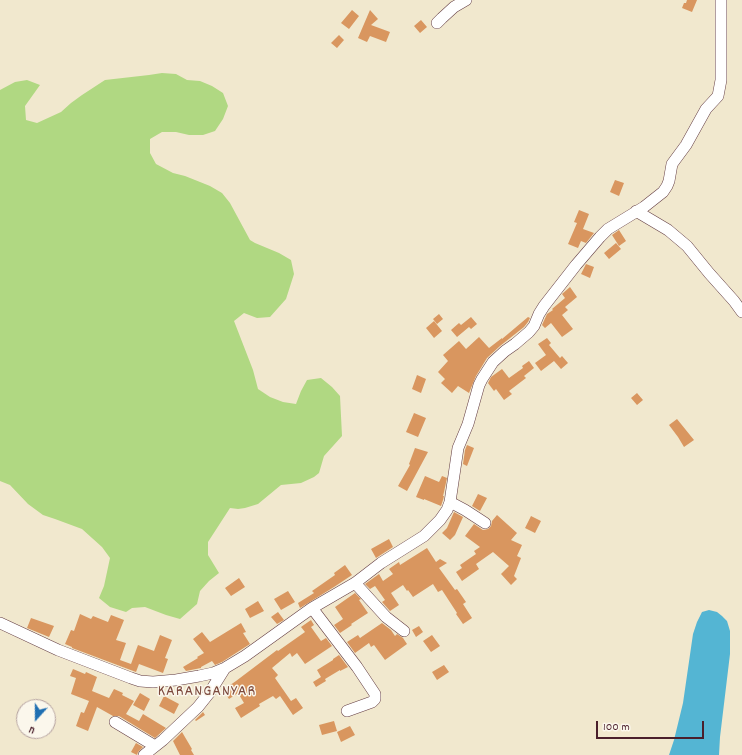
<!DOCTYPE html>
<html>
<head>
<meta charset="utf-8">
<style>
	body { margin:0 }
	#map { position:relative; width:742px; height:755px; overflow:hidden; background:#f1e8ce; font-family:Dekko,sans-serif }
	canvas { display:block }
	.north { position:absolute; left:16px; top:699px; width:40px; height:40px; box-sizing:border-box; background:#fbf7ec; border:1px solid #b4a19f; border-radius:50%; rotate:201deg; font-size:11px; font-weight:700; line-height:16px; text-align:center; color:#4a1f2b }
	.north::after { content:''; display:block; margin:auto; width:14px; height:18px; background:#1f6fb2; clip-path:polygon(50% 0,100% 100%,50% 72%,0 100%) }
	.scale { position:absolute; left:596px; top:721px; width:108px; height:18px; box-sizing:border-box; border:2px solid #4a1f2b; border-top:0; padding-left:5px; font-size:12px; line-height:14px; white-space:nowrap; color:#4a1f2b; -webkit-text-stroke:3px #fbf7ec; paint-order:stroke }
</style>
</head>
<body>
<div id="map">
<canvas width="742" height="755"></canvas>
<div class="north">U</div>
<div class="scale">100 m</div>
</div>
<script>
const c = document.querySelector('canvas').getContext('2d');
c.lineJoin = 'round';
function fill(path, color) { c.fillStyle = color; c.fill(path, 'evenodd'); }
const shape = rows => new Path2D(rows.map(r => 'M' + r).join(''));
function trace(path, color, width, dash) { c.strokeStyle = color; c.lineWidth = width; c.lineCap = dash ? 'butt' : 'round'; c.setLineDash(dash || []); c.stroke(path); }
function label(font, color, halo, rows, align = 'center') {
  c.font = font + ' Dekko,sans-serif'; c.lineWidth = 3; c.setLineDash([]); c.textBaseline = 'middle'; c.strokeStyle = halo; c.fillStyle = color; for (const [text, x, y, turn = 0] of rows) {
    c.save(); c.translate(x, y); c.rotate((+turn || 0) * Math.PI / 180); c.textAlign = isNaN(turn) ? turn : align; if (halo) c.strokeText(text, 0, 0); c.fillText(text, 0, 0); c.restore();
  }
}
const green = shape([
	[162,73,176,74,187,80,200,81,212,86,223,93,228,106,223,119,215,131,203,135,189,135,176,132,162,132,150,139,150,153,156,164,173,173,185,176,210,186,222,193,230,203,250,240,255,243,279,253,291,260,294,274,286,299,270,317,257,318,244,313,234,321,253,370,258,389,270,397,283,402,296,404,301,391,307,380,321,378,332,387,340,396,342,436,324,456,319,473,314,477,301,483,281,485,258,504,245,508,238,509,230,508,208,542,208,555,219,573,209,581,200,591,197,604,180,619,166,615,145,607,132,608,126,612,110,607,99,598,104,586,110,558,102,547,82,529,55,519,43,515,28,504,10,485,0,481,0,90,15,82,27,80,40,85,25,106,26,120,37,123,61,112,71,103,82,95,105,80,149,75]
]);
const water = shape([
	[709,610,717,612,722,616,727,621,730,631,730,654,720,737,719,755,669,755,674,740,683,703,693,634,697,622,702,612]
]);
const building = shape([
	[687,0,697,0,692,12,682,8,684,3,686,3],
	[352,10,359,16,349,29,341,23],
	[370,10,378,19,371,25,390,32,386,42,370,36,367,42,358,38],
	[421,20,427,27,420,33,414,26],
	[339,35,344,40,337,48,331,43],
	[615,180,624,183,619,196,610,192],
	[579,210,589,214,583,229,594,233,586,243,581,241,578,248,568,244,577,223,574,222],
	[619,230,626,241,619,246,612,235],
	[616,243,621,249,609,259,604,253],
	[586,264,594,267,590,278,581,274],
	[570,287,577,297,565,307,568,310,562,315,573,329,562,337,551,323,545,328,542,325,547,314,553,310,552,309,565,298,562,294],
	[439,314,443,319,437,324,433,319],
	[471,317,477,324,471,329,469,327,457,337,451,330,459,323,461,325],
	[528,317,530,318,528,322,524,327,500,346,487,358,476,376,469,393,458,386,452,393,441,383,445,379,438,372,448,361,443,355,459,341,466,349,479,337,489,348,502,338,502,339],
	[434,321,442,331,434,338,426,328],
	[547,338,551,343,549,345,560,358,562,356,568,363,561,369,554,361,541,371,535,363,546,355,538,344],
	[529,361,534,368,524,376,526,378,509,391,512,394,504,400,496,389,494,391,488,383,491,377,502,369,509,378,523,368,522,366],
	[417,375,426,379,421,393,412,389],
	[637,393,643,400,637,405,631,398],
	[414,413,426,418,418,437,406,432],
	[677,419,694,440,684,447,678,437,669,425],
	[467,445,474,448,467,466,463,464,465,450],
	[415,448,428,452,407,491,398,486,410,465,409,464],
	[425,476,439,482,442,476,447,478,444,492,443,496,444,496,443,500,441,506,424,499,424,500,416,497],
	[478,494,487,498,480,511,472,506],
	[454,512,463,517,455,535,450,540,442,533,447,528],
	[497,515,517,533,511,540,522,545,517,556,521,558,514,576,517,579,511,585,501,574,509,566,493,552,476,564,479,569,462,581,456,572,462,568,460,565,476,554,474,551,480,547,465,536,474,524,483,530,488,529,491,526,492,521],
	[531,516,541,521,535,533,525,528],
	[389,539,393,547,376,558,371,549],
	[427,548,436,562,440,559,447,563,439,568,455,590,457,589,466,602,463,604,472,618,463,624,456,614,457,613,442,590,438,592,433,584,413,597,408,590,407,591,403,585,391,593,399,605,390,611,382,602,385,600,375,586,370,589,365,584,379,574,383,581,393,574,389,569,399,562,400,565],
	[345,565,352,575,334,587,300,608,298,603,314,593,312,591,335,575,334,573],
	[239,578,245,587,231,596,225,588],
	[288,591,295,602,281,610,274,599],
	[355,593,361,599,359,600,368,613,351,624,352,625,340,633,334,625,343,619,335,607],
	[258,601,264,611,250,618,245,609],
	[278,612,284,620,277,624,271,617],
	[80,614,91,619,93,616,108,622,111,615,124,620,116,640,126,643,120,660,131,664,138,645,154,651,160,635,172,640,165,658,168,659,163,673,139,664,136,672,72,648,72,647,65,644,71,630,74,631],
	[31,618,54,626,49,637,27,628],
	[311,620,314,625,311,627,321,641,326,638,332,646,305,664,297,653,292,657,290,653,272,668,278,675,275,678,291,701,296,698,303,708,293,715,280,696,276,699,273,696,259,704,260,706,241,718,235,708,244,703,238,693,229,699,223,690,236,681,277,650,278,651,305,632,301,627],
	[241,623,246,632,243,633,250,644,222,662,215,665,212,661,201,667,201,668,186,671,183,667,198,658,197,657,204,653,193,639,202,632,210,642],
	[382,623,391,630,395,636,397,634,403,638,407,644,385,660,374,645,371,647,369,643,355,653,347,642,358,635,360,638],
	[419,626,423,632,416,637,412,630],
	[432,635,440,646,431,652,423,641],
	[339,655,348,667,340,671,340,670,325,679,326,681,316,687,313,682,321,677,317,670,333,660,333,659],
	[444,665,449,672,437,680,432,672],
	[73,669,85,674,86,672,97,677,92,691,109,698,114,689,123,693,122,695,134,701,126,714,139,721,143,714,166,728,155,738,119,716,113,716,97,707,88,731,76,726,81,712,84,713,89,701,71,694,76,678,70,676],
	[140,693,150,699,144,711,133,705],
	[164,696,179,704,174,714,159,706],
	[203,712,205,715,196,721,195,720],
	[334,721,337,731,322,735,319,725],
	[350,726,355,735,341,742,337,732],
	[182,732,192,749,191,750,194,755,180,755,173,741],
	[136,743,143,747,138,752,137,755,131,752]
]);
const minor = shape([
	[437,23,442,18,454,7,466,0],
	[636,211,668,230,687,246,709,273,734,301,742,312],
	[450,502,465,510,485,523],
	[355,583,386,617,404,631],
	[312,608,357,667,375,694,375,699,372,702,347,711],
	[0,623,58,650,131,678,140,681,153,682,176,680,199,676,213,673,225,668,245,656,312,608,355,583,381,563,424,536,440,520,447,510,450,502,458,448,468,424,479,385,482,379,493,362,505,351,515,344,529,332,534,326,539,314,544,306,576,265,600,237,608,229,644,207,663,192,667,186,669,181,672,164,686,145,706,109,718,96,721,80,721,0],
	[115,722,155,746],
	[144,755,163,740,198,707,210,692,225,668]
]);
const quarterNames = [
	["KARANGANYAR",207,693]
];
fill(green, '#b0d882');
fill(water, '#54b5d3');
fill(building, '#d9965f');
trace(minor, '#633d43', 12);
trace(minor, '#fff', 11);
c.letterSpacing = '1px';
label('16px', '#7c493d', '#fbf7ec', quarterNames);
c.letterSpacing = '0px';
</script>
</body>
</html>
